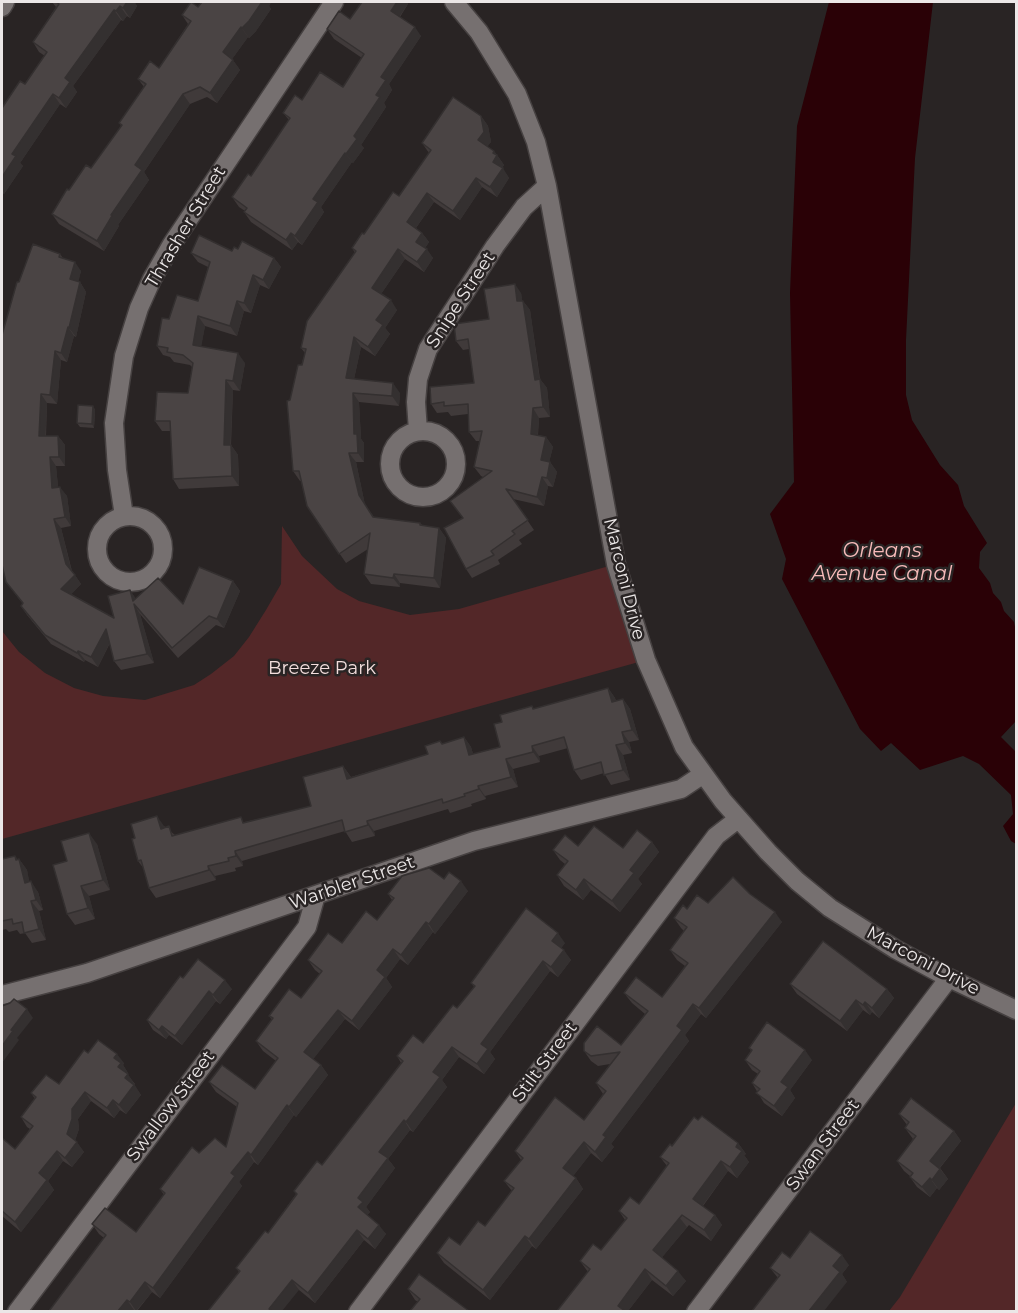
<!DOCTYPE html>
<html>
<head>
<meta charset="utf-8">
<style>
	body { margin:0 }
	#map { position:relative; width:1018px; height:1313px; overflow:hidden; background:#292424; font-family:Montserrat,sans-serif }
	canvas { display:block }
	.frame { position:absolute; inset:0; border:3px solid #ebe7e7; pointer-events:none }
</style>
</head>
<body>
<div id="map">
<canvas width="1018" height="1313"></canvas>
<div class="frame"></div>
</div>
<script>
const c = document.querySelector('canvas').getContext('2d');
c.lineJoin = 'round';
function fill(path, color) { c.fillStyle = color; c.fill(path, 'evenodd'); }
const shape = rows => new Path2D(rows.map(r => 'M' + r).join(''));
function trace(path, color, width, dash) { c.strokeStyle = color; c.lineWidth = width; c.lineCap = dash ? 'butt' : 'round'; c.setLineDash(dash || []); c.stroke(path); }
function label(font, color, halo, rows, align = 'center') {
  c.font = font + ' Montserrat,sans-serif'; c.lineWidth = 5; c.setLineDash([]); c.textBaseline = 'middle'; c.strokeStyle = halo; c.fillStyle = color; for (const [text, x, y, turn = 0] of rows) {
    c.save(); c.translate(x, y); c.rotate((+turn || 0) * Math.PI / 180); c.textAlign = isNaN(turn) ? turn : align; if (halo) c.strokeText(text, 0, 0); c.fillText(text, 0, 0); c.restore();
  }
}
const green = shape([
	[282,526,302,556,337,589,359,601,410,615,459,609,616,564,646,660,2,839,2,631,19,652,45,673,74,688,103,696,145,700,194,685,211,674,234,656,249,637,266,610,281,584],
	[1016,1103,1016,1311,889,1311,900,1297]
]);
const water = shape([
	[829,2,933,2,915,158,906,340,906,395,912,420,940,465,958,485,964,506,987,543,980,552,979,568,990,583,993,593,1001,602,1004,611,1014,622,1016,632,1016,721,1001,737,1016,752,1016,844,1011,841,1003,826,1013,814,1011,795,979,764,963,756,920,770,891,743,881,751,860,729,782,579,786,559,770,514,794,482,790,293,797,126]
]);
const minor = shape([
	[454,2,479,32,517,94,536,142,547,186,616,564,646,660,684,747,723,801,768,852,797,881,830,908,895,949,949,978,1016,1010],
	[2,7,5,2],
	[418,431,416,402,418,379,428,349,495,246,524,207,547,186],
	'390 464a33 33 0 1 1 66 0a33 33 0 1 1-66 0Z',
	'97 549a33 33 0 1 1 66 0a33 33 0 1 1-66 0Z',
	[124,516,117,470,114,423,124,356,139,308,152,279,172,244,334,2],
	[2,995,87,973,474,841,681,789,702,775],
	[17,1312,307,927,316,895],
	[358,1312,716,836,738,819],
	[696,1312,949,978]
]);
const wall = shape([
	[52,2,136,2,135,3,137,6,130,18,127,16,123,21,121,20,73,86,77,92,66,108,60,104,20,163,23,166,4,194,2,192,2,108,25,84,45,56,39,52,33,42,56,7],
	[202,2,271,2,269,6,271,9,256,31,249,38,248,37,232,59,240,70,217,103,207,97,190,104,144,172,149,180,118,225,119,226,104,251,59,224,52,214,69,190,91,168,121,126,119,123,144,87,138,79,159,68,188,24,182,15,198,7],
	[362,2,406,2,408,4,400,17,421,36,389,84,392,90,384,103,386,107,361,145,364,148,353,163,352,162,321,207,324,212,302,245,298,242,292,250,251,222,244,212,245,211,239,207,232,197,251,176,289,120,283,113,302,100,343,87,362,58,334,39,327,29,350,19],
	[481,116,488,126,491,142,487,146,494,151,497,155,504,165,502,168,509,178,497,197,482,187,460,220,434,202,416,228,422,233,429,242,425,248,433,258,424,272,405,259,381,294,397,310,385,328,390,334,375,356,361,347,354,379,400,393,399,406,359,402,361,439,364,443,364,462,356,462,365,505,374,517,420,523,422,525,439,528,446,538,440,588,400,583,400,587,371,584,364,574,368,549,346,563,307,506,301,481,300,481,293,471,290,400,305,353,301,348,355,253,352,248,364,234,399,196,429,153,422,143],
	[238,249,274,258,281,267,269,289,260,285,251,313,244,311,237,336,205,326,201,346,245,363,240,391,233,390,231,445,238,455,239,486,179,489,173,479,171,431,162,431,155,421,188,393,192,367,190,365,174,362,170,357,163,355,157,346,198,301,208,267,198,262,191,253,232,251],
	[60,254,63,258,81,271,78,282,80,282,86,292,76,337,74,336,67,362,61,360,57,404,47,403,46,436,58,436,65,445,65,466,56,466,58,487,67,496,71,526,61,528,72,571,81,584,71,594,114,618,130,590,135,598,183,604,233,581,240,591,224,628,216,625,178,658,140,614,154,663,121,670,114,661,110,643,98,667,85,660,84,662,51,644,27,615,21,606,23,604,6,582,19,282],
	[521,293,522,301,523,301,530,310,540,379,547,388,550,417,539,418,538,435,546,437,553,447,549,462,550,462,557,472,553,487,548,486,544,506,513,499,534,530,519,540,522,544,498,560,500,564,472,578,466,569,463,518,483,477,481,476,474,467,480,441,476,441,469,432,468,414,451,416,448,412,437,413,431,404,474,383,469,349,463,350,456,341,489,319],
	[93,406,95,410,94,428,80,427,77,423],
	[608,688,615,698,616,701,623,699,630,709,639,740,629,742,632,753,623,755,630,780,611,785,604,773,581,780,574,770,568,748,539,756,540,762,513,769,518,787,485,796,486,799,471,804,472,806,450,813,448,809,374,831,375,836,352,842,345,831,242,861,243,866,235,868,236,871,215,876,216,880,156,898,149,888,144,869,138,861,135,838,164,826,175,835,245,822,311,806,343,766,351,777,428,754,443,744,464,737,471,747,473,754,500,747,502,722,532,706,534,709],
	[652,842,659,852,638,879,642,884,620,912,591,890,583,900,564,886,557,875,565,864,560,860,553,850,578,846,623,848],
	[97,844,110,890,89,896,95,919,75,925,67,914,67,861],
	[15,856,18,860,19,859,27,870,29,882,38,892,43,910,39,911,46,940,32,943,25,933,20,934,17,930,9,932,6,929,2,930,2,859],
	[444,879,468,891,435,934,433,932,408,965,400,959,386,978,392,987,359,1030,345,1019,313,1059,321,1065,328,1075,296,1117,294,1115,258,1165,254,1162,239,1182,242,1186,160,1298,152,1292,137,1311,134,1310,49,1311,104,1238,99,1234,92,1224,136,1232,164,1195,160,1189,199,1153,226,1147,237,1107,216,1092,209,1082,255,1089,276,1061,263,1051,256,1041,272,1020,269,1016,301,998,320,974,315,970,308,960,342,943,377,920,392,900,388,894],
	[750,894,782,922,706,1018,701,1014,685,1035,689,1041,611,1144,614,1147,602,1162,591,1153,573,1176,576,1178,583,1189,536,1249,532,1246,490,1300,444,1263,437,1253,460,1245,485,1226,512,1191,504,1181,521,1160,515,1151,584,1120,603,1094,596,1083,610,1064,598,1066,591,1061,584,1051,621,1045,645,1014,632,1003,624,993,662,997,685,966,677,960,670,950,684,931,681,928,674,918,687,909],
	[565,943,561,948,571,960,558,977,550,971,490,1052,495,1059,484,1074,459,1057,442,1080,447,1087,413,1132,410,1130,388,1159,395,1168,366,1207,370,1212,367,1215,386,1234,375,1249,364,1240,315,1303,299,1290,239,1272,236,1268,268,1233,296,1194,294,1191,322,1165,401,1063,397,1056,423,1043,457,1008,474,987,471,983],
	[183,978,232,989,220,1004,216,1001,182,1045,169,1035,166,1039,153,1030,147,1020],
	[790,984,887,989,894,998,879,1018,872,1012,870,1015,863,1010,847,1031,797,994],
	[749,1048,812,1060,790,1090,795,1098,782,1116,764,1103,752,1083,758,1074,752,1070,745,1060,751,1051],
	[88,1053,124,1063,123,1065,128,1073,127,1074,135,1084,134,1085,141,1095,126,1114,120,1110,114,1118,91,1101,78,1119,79,1129,75,1140,84,1152,72,1167,63,1161,48,1181,54,1190,21,1232,2,1216,2,1138,15,1149,30,1129,27,1127,21,1117,35,1099,31,1093,59,1084],
	[899,1114,954,1131,961,1141,940,1168,948,1179,939,1190,937,1188,930,1197,917,1187,910,1177,910,1176,904,1171,897,1161,913,1139,905,1128,907,1125],
	[698,1120,738,1143,746,1154,744,1155,749,1162,737,1178,728,1171,703,1206,715,1215,722,1225,711,1241,689,1225,662,1257,686,1281,673,1296,652,1280,628,1311,557,1311,588,1272,580,1261,601,1250,625,1220,619,1211,639,1204,667,1166,660,1157],
	[790,1258,849,1265,842,1274,847,1282,778,1278,770,1268],
	[408,1289,469,1311,418,1302,415,1300]
]);
const shadedWall = shape([
	[127,2,136,2,135,3,137,6,130,18,123,8],
	[262,2,271,2,269,6,271,9,256,31,249,38,242,28],
	[397,2,406,2,408,4,397,20,391,11],
	[120,6,127,16,123,21,116,11],
	[114,10,121,20,73,86,77,92,66,108,59,98,65,78],
	[241,27,248,37,230,62,223,52],
	[415,27,421,36,389,84,392,90,384,103,386,107,361,145,364,148,353,163,346,154,354,136,376,95,381,77],
	[233,60,240,70,217,103,210,93],
	[53,94,60,104,20,163,23,166,4,194,2,190,2,177,12,154],
	[183,94,190,104,144,172,149,180,118,225,119,226,104,251,97,241,135,165],
	[481,116,488,126,491,142,485,150,478,140],
	[494,151,504,165,500,171,493,162,493,153],
	[345,153,352,162,321,207,324,212,302,245,295,236,313,199],
	[503,168,509,178,497,197,490,187],
	[476,178,482,187,460,220,453,211],
	[427,193,434,202,413,232,407,222],
	[291,233,298,242,292,250,286,240],
	[422,233,429,242,423,251,416,242],
	[398,249,405,259,379,297,372,288],
	[427,249,433,258,424,272,417,262],
	[274,258,281,267,269,289,263,280],
	[75,262,81,271,77,288,70,279],
	[253,275,260,285,251,313,244,303],
	[80,282,86,292,76,337,69,328],
	[515,284,521,293,524,311,517,301],
	[391,300,397,310,385,328,390,334,375,356,368,347,376,320],
	[237,301,244,311,237,336,230,326],
	[523,301,530,310,541,389,535,380],
	[198,316,205,326,200,354,193,345],
	[68,327,74,336,67,362,61,353],
	[354,337,361,347,352,388,346,378],
	[55,351,61,360,57,404,50,395],
	[238,353,245,363,240,391,233,381],
	[540,379,547,388,550,417,543,407],
	[226,380,233,390,230,455,224,445],
	[393,383,400,393,399,406,392,396],
	[353,393,359,402,361,439,364,443,364,462,358,453,354,434],
	[41,394,47,403,45,446,39,436],
	[93,406,95,410,94,428,92,424],
	[533,408,539,418,537,443,531,434],
	[58,436,65,445,65,466,59,457],
	[546,437,553,447,547,470,541,460],
	[231,445,238,455,239,486,232,476],
	[349,453,356,462,365,505,359,495],
	[50,457,56,466,59,497,52,488],
	[550,462,557,472,553,487,547,478],
	[542,477,548,486,544,506,537,497],
	[60,487,67,496,71,526,65,517],
	[54,519,61,528,72,573,66,564],
	[439,528,446,538,440,588,434,578],
	[394,574,400,583,400,587,393,578],
	[75,575,81,584,68,598,61,589],
	[233,581,240,591,224,628,217,619],
	[130,590,136,599,133,601],
	[134,604,140,614,154,663,147,654],
	[106,629,112,638,98,667,91,657],
	[78,651,85,660,84,662,77,653],
	[608,688,615,698,619,712,612,702],
	[623,699,630,709,639,740,632,730],
	[622,732,629,742,632,753,625,743],
	[464,737,471,747,476,765,469,755],
	[616,745,623,755,630,780,623,770],
	[532,746,539,756,540,762,533,752],
	[506,759,513,769,518,787,511,777],
	[343,766,350,776,354,789,347,779],
	[478,786,485,796,486,799,479,789],
	[157,816,164,826,168,839,161,829],
	[367,821,374,831,375,836,368,825],
	[89,833,97,844,110,890,103,880],
	[652,842,659,852,638,879,642,884,620,912,612,901,630,870],
	[235,851,242,861,243,866,236,856],
	[15,856,20,862,19,859,27,870,32,893,25,883],
	[208,866,215,876,216,880,209,870],
	[584,879,591,890,583,900,576,890],
	[31,881,38,892,43,910,36,900],
	[461,881,468,891,435,934,429,924],
	[81,886,89,896,95,919,88,908],
	[31,901,39,911,46,940,39,929],
	[775,912,782,922,706,1018,699,1008],
	[426,922,433,932,408,965,401,955],
	[558,933,565,943,559,951,552,941],
	[393,949,400,959,386,978,392,987,359,1030,352,1021,377,970],
	[564,950,571,960,558,977,551,967],
	[543,961,550,971,490,1052,495,1059,484,1074,477,1064,481,1044],
	[225,980,232,989,220,1004,213,995],
	[887,989,894,998,879,1018,872,1008],
	[209,991,216,1001,182,1045,175,1036],
	[856,1000,863,1010,847,1031,840,1021],
	[865,1002,872,1012,870,1015,863,1005],
	[693,1004,701,1014,685,1035,689,1041,611,1144,614,1147,602,1162,595,1152,603,1135,677,1026],
	[27,1009,33,1018,17,1038,19,1040,2,1063,2,1046,11,1030],
	[338,1010,345,1019,311,1062,304,1052],
	[162,1026,169,1035,166,1039,159,1030],
	[452,1047,459,1057,442,1080,447,1087,413,1132,406,1122,433,1072],
	[805,1050,812,1060,790,1090,795,1098,782,1116,774,1106,781,1082],
	[117,1054,124,1063,123,1065,128,1073,125,1077,118,1067,114,1058],
	[321,1065,328,1075,296,1117,289,1107],
	[128,1074,141,1095,126,1114,119,1105,125,1078],
	[85,1092,91,1101,78,1119,79,1129,74,1144,67,1134,72,1109],
	[113,1100,120,1110,114,1118,107,1108],
	[287,1105,294,1115,258,1165,251,1155],
	[404,1120,410,1130,388,1159,395,1168,366,1207,370,1212,365,1217,358,1207,358,1198,379,1152],
	[954,1131,961,1141,937,1171,930,1161],
	[77,1142,84,1152,72,1167,65,1158],
	[584,1142,591,1153,571,1179,563,1168],
	[738,1143,746,1154,744,1155,749,1162,737,1178,730,1167,736,1147],
	[57,1151,63,1161,48,1181,54,1190,21,1232,15,1222,39,1173],
	[248,1152,254,1162,239,1182,242,1186,160,1298,153,1288,231,1173],
	[721,1161,728,1171,700,1209,693,1199],
	[940,1169,948,1179,939,1190,932,1180],
	[576,1178,583,1189,536,1249,529,1239],
	[930,1178,937,1188,930,1197,922,1187],
	[715,1215,722,1225,711,1241,704,1230],
	[679,1217,687,1227,660,1260,653,1250],
	[379,1225,386,1234,375,1249,368,1239],
	[357,1230,364,1240,315,1303,308,1293],
	[525,1236,532,1246,490,1300,483,1290],
	[842,1255,849,1265,842,1274,847,1282,824,1311,809,1311,833,1266],
	[645,1269,652,1280,628,1311,622,1311,618,1306],
	[678,1271,686,1281,673,1296,666,1286],
	[292,1280,299,1290,282,1311,270,1311,269,1309],
	[145,1282,152,1292,136,1311,130,1302],
	[127,1300,134,1310,132,1311,118,1311]
]);
const building = shape([
	[56,2,127,2,123,8,120,6,116,11,114,10,65,78,70,82,59,98,53,94,12,154,16,156,2,177,2,108,20,81,25,84,47,52,33,42,59,4,56,2],
	[191,2,198,7,202,2,262,2,249,21,242,28,241,27,223,52,233,60,210,93,200,87,183,94,135,165,142,170,111,215,112,216,97,241,52,214,67,189,69,190,86,165,91,168,122,125,119,123,146,84,138,79,150,61,159,68,191,21,182,15,191,2],
	[362,2,397,2,391,11,415,27,381,77,386,80,376,95,380,97,354,136,357,139,346,154,345,153,313,199,318,202,295,236,291,233,286,240,244,212,247,208,232,197,248,174,251,176,290,118,283,113,295,95,302,100,320,72,343,87,364,54,327,29,339,11,350,19,362,2],
	[453,97,481,116,484,132,478,140,494,151,493,153,497,155,493,162,503,168,490,187,476,178,453,211,427,193,407,222,422,233,416,242,427,249,417,262,398,249,372,288,391,300,376,320,383,325,368,347,354,337,346,378,393,383,392,396,353,393,354,434,357,434,358,453,349,453,359,495,373,517,420,523,420,525,439,528,434,578,394,574,393,578,364,574,370,533,339,554,307,506,299,471,293,471,287,401,290,400,298,365,302,365,306,349,301,348,307,321,356,251,352,248,362,233,364,234,393,192,399,196,431,150,422,143,453,97],
	[199,235,232,251,234,247,238,249,242,241,274,258,263,280,253,275,244,303,237,301,230,326,198,316,193,345,238,353,233,381,226,380,224,445,231,445,232,476,173,479,170,421,155,421,157,392,188,393,193,363,183,355,167,352,168,348,157,346,162,318,169,319,177,295,198,301,210,262,191,253,199,235],
	[33,244,60,254,59,257,75,262,70,279,80,282,69,328,68,327,61,353,55,351,50,395,41,394,39,436,58,436,59,457,50,457,52,488,60,487,65,517,54,519,66,564,75,575,61,589,114,618,108,596,130,590,133,601,158,578,183,604,199,567,233,581,217,619,209,616,172,648,134,604,147,654,114,661,106,629,91,657,78,651,77,653,45,635,21,606,23,603,6,582,2,565,2,335,17,282,19,282,33,244],
	[515,284,517,301,523,301,535,380,540,379,543,407,533,408,531,434,546,437,541,460,550,462,547,478,542,477,537,497,506,489,528,520,512,531,515,534,491,551,494,555,466,569,444,528,463,518,450,501,492,471,474,467,482,431,469,432,468,404,444,406,444,402,431,404,430,387,474,383,468,339,456,341,454,324,489,319,484,289,515,284],
	[78,405,93,406,92,424,77,423,78,405],
	[608,688,612,702,623,699,632,730,622,732,625,743,616,745,623,770,604,775,601,762,574,770,564,737,532,746,533,752,506,759,511,777,478,786,479,789,464,794,465,796,443,803,442,799,367,821,368,825,345,832,342,820,235,851,236,856,228,858,229,861,208,866,209,870,149,888,141,860,138,861,132,839,135,838,131,824,157,816,161,829,169,826,172,836,241,817,243,823,311,806,303,777,343,766,347,779,428,754,425,746,440,741,442,744,464,737,469,755,500,747,494,724,502,722,500,715,532,706,533,709,608,688],
	[594,826,623,848,637,830,652,842,630,870,634,873,612,901,584,879,576,890,557,875,568,861,553,850,565,835,578,846,594,826],
	[89,833,103,880,81,886,88,908,67,914,53,865,67,861,61,841,89,833],
	[15,856,16,860,19,859,25,883,31,881,36,900,31,901,39,929,24,933,22,922,13,924,12,919,2,921,2,859,15,856],
	[429,868,444,879,449,872,461,881,429,924,426,922,401,955,393,949,377,970,385,977,352,1021,338,1010,304,1052,321,1065,289,1107,287,1105,251,1155,248,1152,231,1173,235,1176,153,1288,145,1282,130,1302,127,1300,118,1311,49,1311,106,1235,92,1224,105,1208,136,1232,165,1193,160,1189,192,1147,199,1153,215,1138,226,1147,238,1103,209,1082,222,1065,255,1089,278,1058,256,1041,273,1018,269,1016,289,989,301,998,322,971,308,960,328,933,342,943,366,911,377,920,394,898,388,894,402,876,429,868],
	[733,877,750,894,775,912,699,1008,693,1004,677,1026,682,1030,603,1135,606,1137,595,1152,584,1142,563,1168,576,1178,529,1239,525,1236,483,1290,437,1253,449,1237,460,1245,478,1221,485,1226,514,1188,504,1181,523,1158,515,1151,555,1097,584,1120,606,1091,596,1083,620,1052,591,1056,584,1051,584,1043,597,1026,621,1045,648,1011,624,993,636,977,662,997,688,963,670,950,687,927,674,918,683,905,687,909,697,895,708,903,733,877],
	[526,908,558,933,552,941,564,950,551,967,543,961,481,1044,488,1049,477,1064,452,1047,433,1072,440,1077,406,1122,404,1120,379,1152,388,1158,358,1198,363,1202,358,1207,379,1225,368,1239,357,1230,308,1293,292,1280,269,1309,272,1311,208,1311,240,1271,236,1268,265,1231,268,1233,297,1194,294,1191,317,1161,322,1165,403,1061,397,1056,413,1035,423,1043,453,1005,457,1008,475,986,471,983,526,908],
	[823,941,887,989,872,1008,865,1002,863,1005,856,1000,840,1021,790,984,823,941],
	[198,959,225,980,213,995,209,991,175,1036,162,1026,159,1030,147,1020,180,976,183,978,198,959],
	[14,999,27,1009,11,1030,13,1031,2,1046,2,1006,10,1003,14,999],
	[767,1022,805,1050,781,1082,788,1087,774,1106,756,1093,760,1089,752,1083,760,1071,745,1060,752,1050,749,1048,767,1022],
	[98,1040,117,1054,114,1058,121,1063,118,1067,128,1074,125,1078,134,1085,119,1105,113,1100,107,1108,85,1092,72,1109,72,1119,67,1134,77,1142,65,1158,57,1151,39,1173,47,1180,15,1222,2,1211,2,1138,15,1149,33,1126,21,1117,36,1097,31,1093,46,1075,59,1084,84,1050,88,1053,98,1040],
	[911,1098,954,1131,930,1161,940,1169,932,1180,930,1178,922,1187,910,1177,913,1173,897,1161,916,1136,905,1128,909,1122,899,1114,911,1098],
	[702,1116,738,1143,736,1147,742,1151,730,1167,721,1161,693,1199,715,1215,704,1230,682,1215,653,1250,678,1271,666,1286,645,1269,618,1306,625,1311,557,1311,590,1269,580,1261,593,1244,601,1250,627,1218,619,1211,630,1197,639,1204,669,1163,660,1157,670,1144,672,1146,694,1117,698,1120,702,1116],
	[810,1231,842,1255,833,1266,840,1272,809,1311,752,1311,780,1275,770,1268,782,1252,790,1258,810,1231],
	[419,1274,469,1311,410,1311,420,1299,408,1289,419,1274]
]);
const streetNames = [
	["Thrasher Street",186,227,-59],
	["Snipe Street",461,300,-57],
	["Marconi Drive",624,579,76],
	["Warbler Street",352,883,-19],
	["Marconi Drive",923,961,28],
	["Stilt Street",545,1062,-53],
	["Swallow Street",171,1106,-53],
	["Swan Street",823,1145,-53]
];
const parkNames = [
	["Breeze Park",322,669]
];
const waterNames = [
	["Orleans",882,551],
	["Avenue Canal",882,574]
];
fill(green, '#532728');
fill(water, '#2a0106');
trace(minor, '#464141', 21);
trace(minor, '#767070', 18);
fill(wall, '#403a3a');
fill(shadedWall, '#343030');
fill(building, '#4a4444');
trace(building, '#343030', 1.5);
label('18px', '#ebe7e7', '#292424', streetNames);
label('18px', '#f3dedd', '#292424', parkNames);
label('italic 20px', '#f7bab9', '#292424', waterNames);
</script>
</body>
</html>
